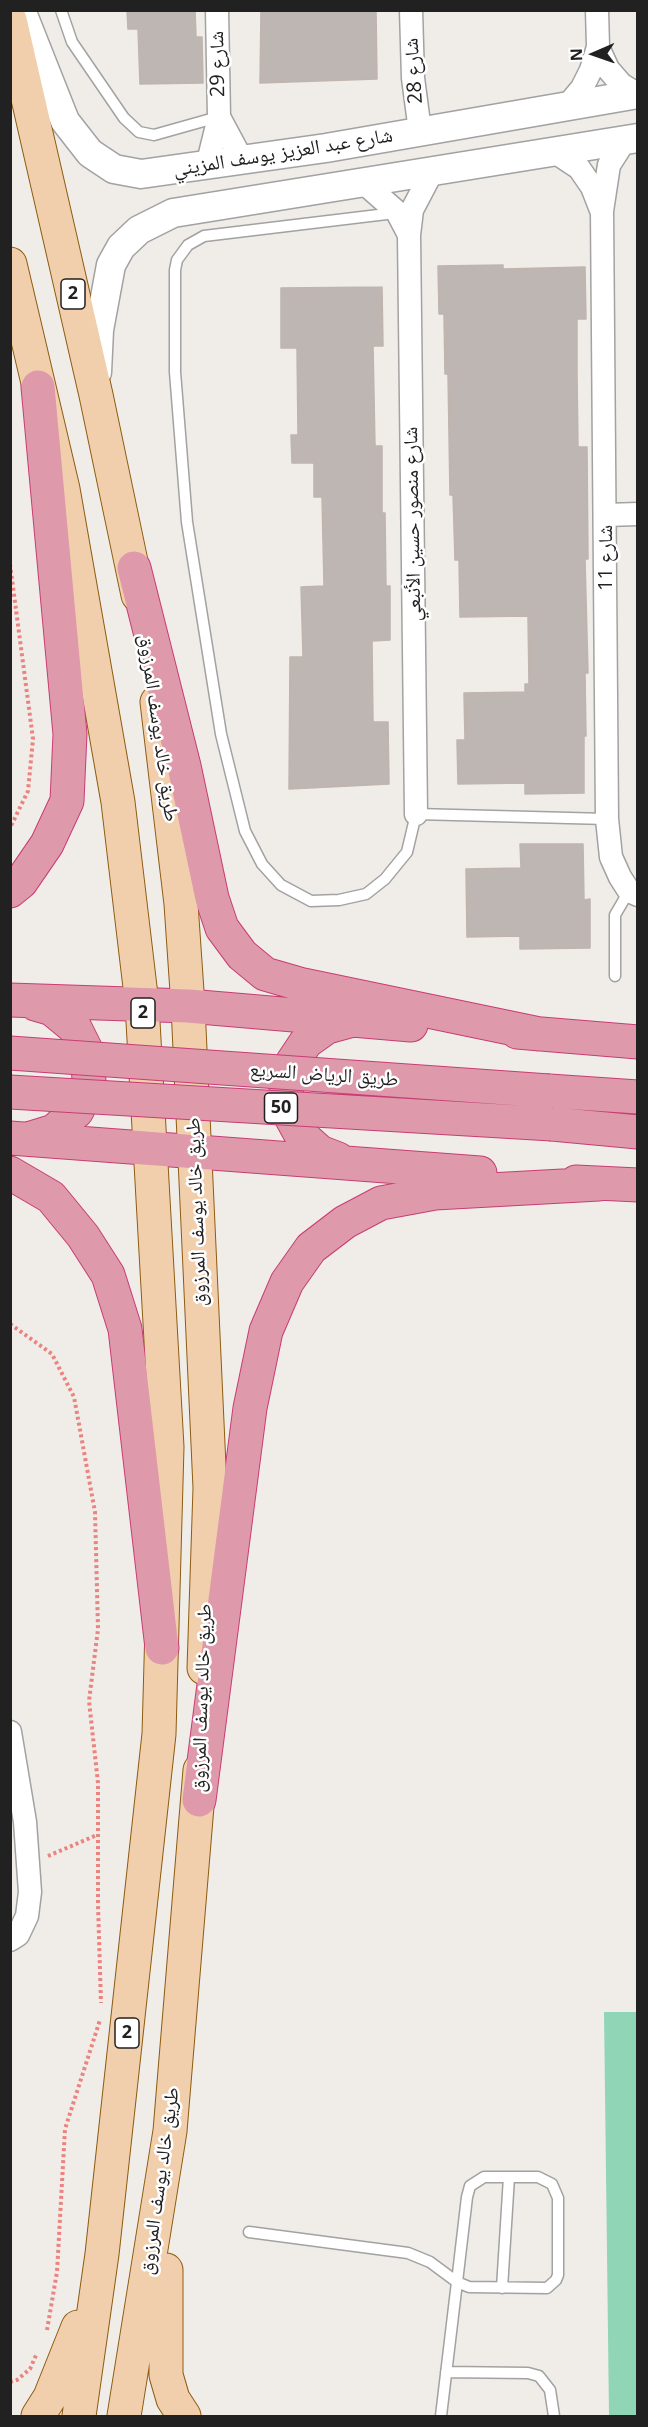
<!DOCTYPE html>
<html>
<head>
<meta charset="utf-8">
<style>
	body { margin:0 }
	#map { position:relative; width:648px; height:2427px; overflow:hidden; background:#f0ede9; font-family:"Open Sans",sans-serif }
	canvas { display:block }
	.frame { position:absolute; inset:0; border:12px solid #212121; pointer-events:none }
	.north { position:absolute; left:564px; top:24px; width:60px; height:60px; -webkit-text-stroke:4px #fff; paint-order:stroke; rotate:268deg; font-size:16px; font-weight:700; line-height:24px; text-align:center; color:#212121 }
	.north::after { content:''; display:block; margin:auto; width:21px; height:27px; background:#212121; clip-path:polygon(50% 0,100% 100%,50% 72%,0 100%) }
</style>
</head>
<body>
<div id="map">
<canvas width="648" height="2427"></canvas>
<div class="frame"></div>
<div class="north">N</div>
</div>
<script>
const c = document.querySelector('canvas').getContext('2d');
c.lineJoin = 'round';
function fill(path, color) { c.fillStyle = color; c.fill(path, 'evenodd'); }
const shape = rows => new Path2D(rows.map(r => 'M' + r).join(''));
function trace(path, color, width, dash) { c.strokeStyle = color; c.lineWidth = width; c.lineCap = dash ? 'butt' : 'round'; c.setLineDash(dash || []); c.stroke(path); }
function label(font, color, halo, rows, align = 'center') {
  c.font = font + ' "Open Sans","Noto Naskh Arabic",sans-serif'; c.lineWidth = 5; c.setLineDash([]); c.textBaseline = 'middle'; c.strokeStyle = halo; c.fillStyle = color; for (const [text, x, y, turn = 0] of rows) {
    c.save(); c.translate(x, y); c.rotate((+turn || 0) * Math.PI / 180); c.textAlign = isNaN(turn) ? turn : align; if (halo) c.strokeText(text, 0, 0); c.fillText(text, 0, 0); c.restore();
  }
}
const pitch = shape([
	[604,2012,637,2012,637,2416,609,2416]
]);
const building = shape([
	[127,10,195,10,196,37,202,37,203,83,140,84,138,29,128,29,127,10],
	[261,10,376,10,377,79,260,83,261,10],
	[503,265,503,269,585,267,586,319,577,319,577,373,578,447,587,447,588,559,585,559,588,673,585,673,586,736,584,736,584,793,525,794,525,783,458,784,457,740,465,740,464,693,525,692,525,684,529,684,528,616,460,617,459,560,455,560,453,495,450,495,448,374,445,374,444,314,439,314,438,266,503,265],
	[382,287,383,346,373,346,375,446,382,446,382,513,385,513,386,586,390,586,390,640,372,641,373,722,388,722,389,784,289,789,290,657,303,657,301,587,324,586,322,497,314,497,314,463,292,463,291,435,298,435,297,348,281,348,281,288,382,287],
	[520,844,583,844,584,900,590,899,590,948,520,949,520,936,467,937,466,869,521,868,520,844]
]);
const path = shape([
	[10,564,33,739,28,791,10,828],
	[10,1324,52,1354,74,1397,95,1512,98,1629,89,1701,98,1783,98,1905,101,2003],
	[48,1856,97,1835],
	[47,2330,57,2272,65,2129,100,2020],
	[10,2382,17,2380,30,2369,37,2353]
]);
const service = shape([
	[61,10,72,42,124,118,139,132,154,135,218,117],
	[395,213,204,236,188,245,177,260,175,270,175,372,187,522,221,734,245,831,262,864,281,885,311,901,339,900,366,894,385,879,407,852,416,814,607,819],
	[615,976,615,915,629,891],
	[249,2232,408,2253,430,2262,457,2282,469,2287,547,2288,556,2280,558,2275,558,2198,552,2184,538,2177,484,2177,470,2186,467,2197,457,2282,441,2416],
	[502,2288,509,2177],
	[446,2372,528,2373,539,2376,550,2390,554,2416]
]);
const minor = shape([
	[411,10,413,78,420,131],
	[598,47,608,69,621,84,637,94],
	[567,106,582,88,591,70,598,47,597,10],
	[219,117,242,160],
	[625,140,609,165,602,211,607,819,611,857,620,877,629,891,638,895],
	[555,152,579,168,592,187,601,210],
	[207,166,219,117,217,10],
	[364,183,397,212,409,235],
	[606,515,638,514],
	[416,814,409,235,412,210,432,172],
	[10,1732,25,1822,30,1892,27,1916,18,1935,10,1940]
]);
const tertiary = shape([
	[21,10,65,121,90,153,114,169,141,174,326,148,638,94],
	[97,372,99,330,111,265,121,247,139,230,173,213,638,138]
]);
const primary = shape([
	[10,20,96,395,138,595],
	[10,264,63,489,118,802,142,1004,167,1447,159,1734,102,2254,79,2416],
	[157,702,181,904,188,1006,210,1488,204,1668],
	[166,2270,166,2375,173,2399,184,2416],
	[38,2416,50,2397,78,2327],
	[124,2416,170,2131,200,1770]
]);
const motorway = shape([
	[134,568,184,766,212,898,222,928,242,955,265,974,303,985,539,1034],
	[10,891,21,882,47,844,67,801,70,734,38,387],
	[10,1000,188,1006,411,1025],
	[517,1032,638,1042],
	[549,1091,638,1097],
	[552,1124,638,1132],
	[10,1138,480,1173],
	[28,1139,54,1131,77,1111,89,1084,88,1054,75,1028,52,1009,35,1004],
	[338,1159,320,1152,301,1135,289,1113,286,1088,292,1063,306,1042,327,1027,349,1021],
	[10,1173,51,1197,83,1236,108,1275,125,1329,162,1648],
	[576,1182,638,1185],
	[199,1800,250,1408,266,1331,287,1282,311,1248,345,1222,381,1203,435,1193,599,1184]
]);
const motorwayBridge = shape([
	[10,1053,549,1091],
	[10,1092,552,1124]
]);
const shields = [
	[73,294,24],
	[143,1013,24],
	[281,1108,33],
	[127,2033,24]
];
const shieldNames = [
	["2",73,294],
	["2",143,1013],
	["50",281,1108],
	["2",127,2033]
];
const streetNames = [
	["شارع 29",218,64,-91],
	["شارع 28",414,71,-94],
	["شارع عبد العزيز يوسف المزيني",283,153,-9],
	["شارع منصور حسين الأنبعي",413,524,-91],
	["شارع 11",606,558,-90],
	["طريق خالد يوسف المرزوق",158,728,82],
	["طريق الرياض السريع",324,1075,4],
	["طريق خالد يوسف المرزوق",197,1212,-92],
	["طريق خالد يوسف المرزوق",202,1698,-88],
	["طريق خالد يوسف المرزوق",160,2181,-82]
];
fill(pitch, '#90d6b6');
fill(building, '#bdb6b2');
trace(building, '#c0b4ad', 1.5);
trace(service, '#a2a2a2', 13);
trace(minor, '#a2a2a2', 25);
trace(tertiary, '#a2a2a2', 31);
trace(primary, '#8d5c11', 35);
trace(motorway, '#c83c75', 35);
trace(path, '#eb837f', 4, [3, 3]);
trace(service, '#fff', 10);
trace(minor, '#fff', 22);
trace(tertiary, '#fff', 28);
trace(primary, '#f2cfac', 33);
trace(motorway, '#de9aab', 33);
trace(motorwayBridge, '#c83c75', 35, []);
trace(motorwayBridge, '#de9aab', 33);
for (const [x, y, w] of shields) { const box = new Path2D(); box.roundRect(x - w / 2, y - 15, w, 30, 4.5); c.fillStyle = '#fff'; c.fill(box); trace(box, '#212121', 1.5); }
label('bold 18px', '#212121', null, shieldNames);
label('20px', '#212121', '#fff', streetNames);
</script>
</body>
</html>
